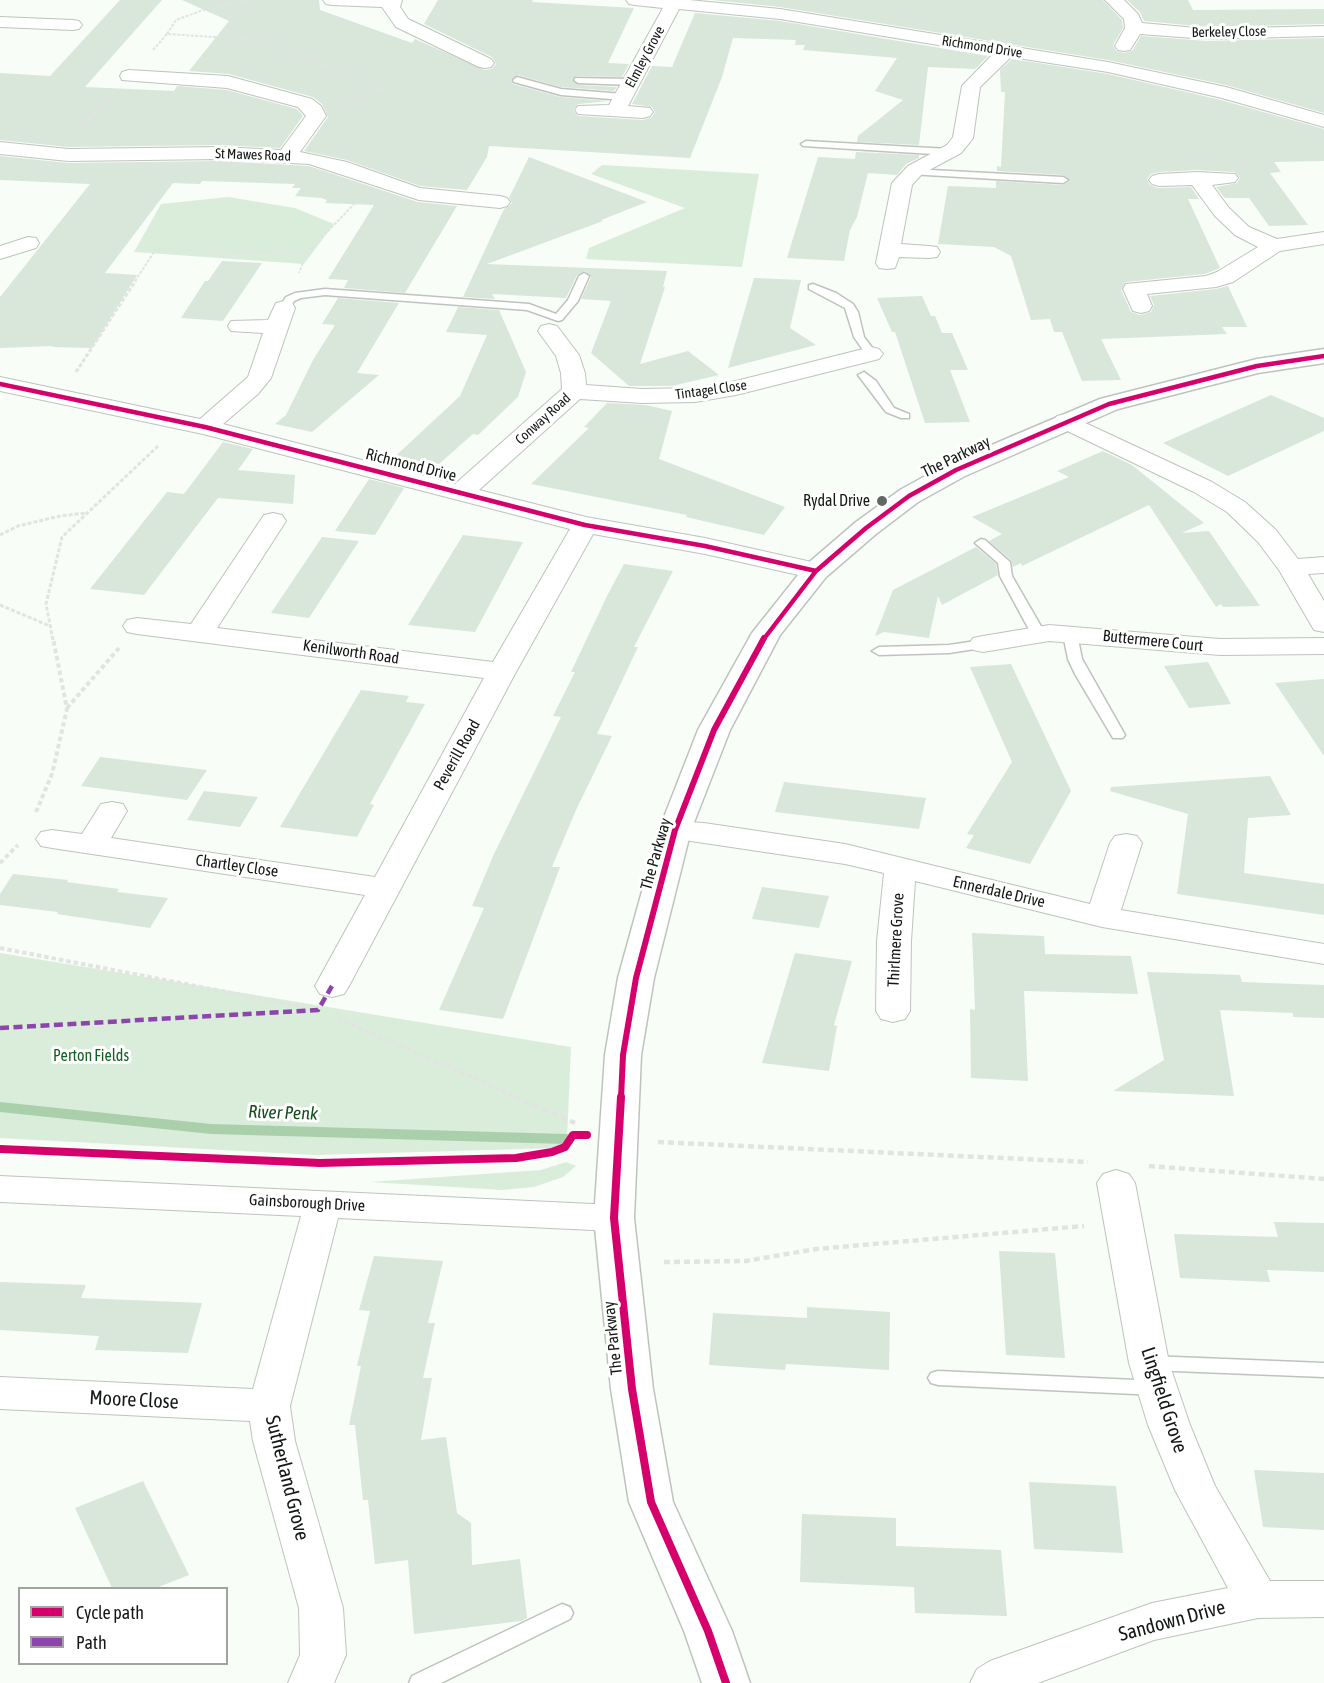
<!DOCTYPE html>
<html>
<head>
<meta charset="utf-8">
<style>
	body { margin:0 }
	#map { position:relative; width:1324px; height:1683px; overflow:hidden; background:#f8fdf8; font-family:"Asap Condensed",sans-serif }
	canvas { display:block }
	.legend { position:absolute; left:18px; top:1587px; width:210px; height:78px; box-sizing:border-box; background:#fff; border:2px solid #a1a3a1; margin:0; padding:8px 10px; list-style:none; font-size:18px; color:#141814 }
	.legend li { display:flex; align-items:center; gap:12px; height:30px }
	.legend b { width:30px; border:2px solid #a1a3a1 }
</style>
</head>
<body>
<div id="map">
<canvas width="1324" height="1683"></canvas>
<ul class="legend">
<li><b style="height:8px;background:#d6006c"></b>Cycle path</li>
<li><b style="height:8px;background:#8e44ad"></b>Path</li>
</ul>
</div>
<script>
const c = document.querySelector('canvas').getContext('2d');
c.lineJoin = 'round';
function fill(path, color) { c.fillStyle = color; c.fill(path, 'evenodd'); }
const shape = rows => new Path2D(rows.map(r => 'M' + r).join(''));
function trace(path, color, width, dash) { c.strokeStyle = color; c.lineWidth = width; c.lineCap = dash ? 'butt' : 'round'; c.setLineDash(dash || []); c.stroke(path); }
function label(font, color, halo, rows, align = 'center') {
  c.font = font + ' "Asap Condensed",sans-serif'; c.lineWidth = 6; c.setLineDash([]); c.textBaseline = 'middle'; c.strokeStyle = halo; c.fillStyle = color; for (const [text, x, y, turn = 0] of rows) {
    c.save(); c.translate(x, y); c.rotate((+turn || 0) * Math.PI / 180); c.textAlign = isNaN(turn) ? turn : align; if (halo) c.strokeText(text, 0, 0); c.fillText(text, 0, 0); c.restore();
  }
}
const green = shape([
	[602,165,759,174,742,267,586,259,589,248,685,208,591,174],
	[228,197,295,208,334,224,304,264,134,252,161,204],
	[0,953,571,1047,567,1139,557,1148,315,1155,0,1138],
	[566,1162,576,1166,563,1177,534,1187,502,1190,370,1182,541,1170]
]);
const stream = shape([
	[0,1102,211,1124,567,1134,572,1136,574,1139,572,1142,567,1144,211,1134,0,1112,0,1102]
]);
const building = shape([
	[120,0,162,0,85,87,174,91,177,86,227,90,297,109,303,116,280,148,220,145,68,147,0,140,0,73,50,76],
	[182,0,319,0,320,10,412,43,415,39,485,70,491,69,496,64,492,57,424,24,438,0,533,0,532,2,634,8,608,63,629,64,622,77,575,76,572,79,578,85,617,87,614,91,561,87,518,75,511,79,513,84,560,97,609,101,578,104,573,110,578,116,643,120,652,117,655,112,652,107,632,104,652,66,672,67,695,13,780,21,988,56,975,69,928,67,919,145,857,142,858,136,903,100,875,91,897,58,803,50,805,45,795,45,796,40,733,38,722,77,690,158,489,146,487,157,467,190,420,186,347,160,304,151,328,117,322,104,313,97,229,74,189,71,229,21],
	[712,0,1103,0,1122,20,1123,28,1113,45,1116,51,1124,53,1132,51,1141,36,1207,41,1324,38,1324,113,1226,85,1108,60,780,7],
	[1127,0,1188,0,1193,10,1324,9,1324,24,1207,27,1144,21,1140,12],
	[1012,59,1108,74,1221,100,1324,129,1324,161,1274,162,1281,172,1270,173,1308,225,1269,226,1249,198,1225,198,1216,187,1237,183,1240,178,1235,172,1197,170,1159,172,1151,174,1147,179,1150,185,1158,188,1191,187,1199,199,1188,199,1220,268,1205,274,1126,282,1121,290,1131,312,1140,315,1151,312,1154,305,1150,296,1216,289,1228,286,1247,327,1222,327,1227,334,1101,339,1121,380,1082,381,1062,332,1054,332,1050,319,1031,320,1011,256,994,247,938,244,948,186,996,188,996,181,1063,185,1070,181,1063,175,997,171,997,166,1001,167,1005,92,1001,92,1000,70],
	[856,152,919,155,919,158,906,164,897,175,868,173,857,217,850,230,844,261,787,258,818,157,855,159],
	[0,156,68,163,220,161,309,166,418,202,457,206,405,293,344,288,348,280,328,279,374,205,325,203,327,200,321,198,295,196,301,188,292,188,295,184,202,181,200,184,173,183,105,273,137,275,92,348,52,347,53,346,0,348,0,297,90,184,0,180],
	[529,157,647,202,601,220,603,221,487,264,667,271,663,287,665,287,640,364,688,351,719,375,672,386,629,386,591,353,611,301,581,299,591,277,585,271,577,275,566,298,492,294,495,299,463,297,504,209,512,203,509,198],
	[222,261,262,263,223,321,181,318,205,281,208,281],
	[754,278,801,280,790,328,816,345,728,368],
	[922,296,931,316,935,316,942,333,952,333,968,370,950,370,970,422,925,423,895,332,892,332,877,298],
	[338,298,399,303,357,373,379,375,312,432,275,424,286,415,313,360,335,325,322,324],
	[458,307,499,310,526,372,518,397,478,435,473,434,439,464,422,460,415,471,387,464,460,396,487,335,446,332],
	[1271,395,1324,418,1324,431,1228,476,1163,443],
	[607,403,646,405,672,411,659,459,785,507,764,535,686,517,687,515,531,484,589,428,584,427],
	[223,442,253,449,238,470,295,475,293,504,218,498,144,595,90,589,167,492,184,494],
	[1103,451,1132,465,1204,523,1182,533,1209,531,1260,606,1223,607,1221,604,1216,607,1149,505,1022,566,1021,563,1013,567,1011,560,989,541,1002,534,972,517,1069,477,1057,471],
	[369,479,404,488,375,535,335,531],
	[463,535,523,542,475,632,408,625],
	[322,537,359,541,309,618,271,613],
	[976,547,996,564,998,575,942,605,938,596,929,638,884,632,875,636,893,590],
	[624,564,673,571,634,647,638,647,597,734,612,736,576,810,552,867,560,867,503,1019,439,1010,484,908,472,906,494,854,561,717,553,716,575,672,571,672,607,596],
	[1208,662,1231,704,1189,708,1164,666],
	[1011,664,1071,791,1030,864,966,848,974,835,967,834,1012,762,970,667],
	[1324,679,1324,756,1275,683],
	[361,690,409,696,406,702,425,704,370,804,374,805,357,837,280,827],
	[100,757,207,770,187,800,81,786],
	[1270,776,1291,815,1248,818,1244,873,1324,884,1324,915,1177,894,1188,814,1110,791,1111,787],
	[784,782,926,798,919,829,775,812],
	[204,791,258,797,240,827,187,820],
	[13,874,68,880,67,882,119,889,117,892,168,898,150,928,57,914,58,912,0,905,0,894],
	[762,887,829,896,819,928,752,919],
	[972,933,1044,936,1045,954,1131,956,1138,994,1024,991,1028,1081,971,1078,970,1009,975,1010],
	[795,953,852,961,834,1025,837,1026,829,1071,762,1063],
	[1147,972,1240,975,1242,982,1324,985,1324,1018,1293,1017,1293,1013,1220,1010,1234,1096,1113,1091,1164,1060],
	[1274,1222,1324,1223,1324,1272,1267,1270,1270,1282,1180,1278,1174,1234,1278,1237],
	[999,1251,1055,1253,1065,1358,1006,1355],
	[374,1256,443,1261,428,1323,435,1323,423,1378,432,1378,421,1440,446,1437,457,1513,471,1523,472,1565,520,1559,527,1618,521,1621,414,1634,408,1560,375,1564,368,1500,363,1500,355,1425,349,1425,361,1366,357,1366,370,1311,359,1310],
	[0,1282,86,1285,81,1298,202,1303,188,1353,95,1350,99,1336,0,1330],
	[807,1307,890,1312,889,1370,786,1364,785,1370,709,1365,713,1313,807,1318],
	[1254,1470,1324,1473,1324,1530,1263,1527],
	[143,1481,189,1575,156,1588,112,1588,75,1508],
	[1029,1482,1116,1486,1123,1553,1034,1549],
	[802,1514,896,1518,896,1546,1001,1550,1007,1616,915,1613,914,1587,800,1582]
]);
const pathFar3 = shape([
	[167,34,176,20,206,9,251,0],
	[153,50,167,34,262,40,383,89,341,104],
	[82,128,113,93],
	[306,254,357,201],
	[135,281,156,249,306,254,299,273]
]);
const pathFar2 = shape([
	[76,372,136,280],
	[0,535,18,526,60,516,86,513],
	[0,605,50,626],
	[53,640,46,604,62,537,158,446]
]);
const pathFar1 = shape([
	[67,708,119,648],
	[36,812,52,774,67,709,53,638],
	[0,863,18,845],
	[0,948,304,1007],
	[337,1018,519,1098]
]);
const path = shape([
	[515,1097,575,1123],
	[658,1142,1088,1162],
	[1149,1166,1324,1179],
	[664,1262,746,1261,816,1249,1084,1226]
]);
const service = shape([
	[517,77,561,89,623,94,627,97,623,100,561,95,514,82,513,80,517,77],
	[575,78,631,79,635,82,631,85,578,83,574,80,575,78],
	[806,141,949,149,954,152,949,155,803,146,801,144,806,141],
	[912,169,1063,177,1068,180,1063,183,909,174,909,170,912,169],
	[584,273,589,276,578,301,562,320,558,321,527,310,325,295,301,298,294,301,288,310,280,310,279,308,286,297,295,293,325,289,529,304,556,314,568,300,579,276,584,273],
	[813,284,836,293,853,304,858,312,864,337,877,354,875,356,867,356,854,337,845,308,809,289,809,285,813,284],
	[864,372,876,381,894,408,909,414,909,418,901,418,886,412,858,375,864,372],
	[981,539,985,540,1010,562,1012,576,1046,635,1044,638,1039,639,1032,635,1000,576,998,563,975,543,981,539],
	[1070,630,1077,634,1082,659,1125,735,1123,738,1113,738,1075,674,1068,659,1063,634,1070,630],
	[983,640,990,644,988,647,949,653,879,655,872,651,879,647,949,645,983,640],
	[1150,1356,1324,1363,1324,1377,1150,1370,1143,1368,1140,1363,1143,1358,1150,1356],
	[938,1371,1157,1381,1164,1383,1167,1388,1164,1393,1157,1395,938,1385,931,1383,928,1378,931,1373,938,1371],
	[562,1604,570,1607,573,1613,570,1619,441,1683,409,1683,412,1676,562,1604]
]);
const minor = shape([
	[323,0,402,0,400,7,408,19,491,59,494,63,491,67,485,68,479,67,396,27,382,7,332,5,326,4,323,0],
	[626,0,689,0,780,9,1108,62,1226,87,1324,115,1324,127,1222,98,1108,72,1011,57,980,87,973,138,970,142,961,153,922,174,912,185,901,244,929,246,937,247,940,252,937,257,929,258,899,257,895,268,887,269,879,268,876,263,892,183,908,166,947,145,953,137,962,86,993,54,780,19,679,9,628,106,650,108,653,112,650,116,643,118,578,114,575,110,578,106,609,105,663,8,635,5,629,4,626,0],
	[1105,0,1124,0,1138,14,1142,23,1207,29,1324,26,1324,36,1207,39,1140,34,1130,50,1124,51,1118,50,1115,46,1125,28,1124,19,1105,0],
	[0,17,73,20,79,21,82,25,79,29,73,30,0,27,0,17],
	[129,70,228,76,312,99,321,106,326,116,300,152,347,162,420,188,500,196,507,198,510,202,507,206,500,208,419,200,309,164,220,159,68,161,0,154,0,142,68,149,220,147,281,150,306,116,298,107,227,88,122,80,120,76,122,72,129,70],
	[1197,172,1235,174,1238,178,1235,182,1212,185,1229,208,1249,227,1277,239,1324,232,1324,244,1280,251,1233,282,1216,287,1147,294,1152,306,1149,311,1141,313,1133,311,1123,289,1126,284,1206,276,1217,272,1258,247,1235,235,1215,216,1192,185,1159,186,1152,184,1149,180,1152,176,1159,174,1197,172],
	[28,237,36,238,39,243,36,248,0,259,0,246,28,237],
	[284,301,292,303,295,308,271,378,258,394,223,424,455,484,562,389,561,373,556,356,538,331,541,326,549,324,557,326,579,355,585,373,586,385,642,389,695,388,736,381,871,347,879,349,883,354,879,359,736,395,695,402,642,403,580,399,479,490,586,517,705,538,816,563,826,565,829,571,826,577,816,579,705,554,593,534,516,672,349,986,344,994,332,997,320,994,315,986,365,895,52,848,41,846,36,839,41,832,52,830,82,834,101,804,112,802,123,804,127,811,111,838,375,877,484,678,137,634,127,632,123,626,127,620,137,618,191,624,264,515,273,513,282,515,286,521,217,628,493,662,570,529,203,434,0,391,0,377,200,419,248,377,263,333,231,331,228,326,231,321,268,320,276,303,284,301],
	[1066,414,1212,482,1245,502,1276,530,1298,559,1324,557,1324,573,1308,574,1324,601,1324,632,1314,630,1279,570,1258,542,1227,512,1194,492,1057,426,1054,421,1057,416,1066,414],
	[1049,625,1220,639,1324,638,1324,654,1220,655,1049,641,983,652,973,650,969,644,973,638,983,636,1049,625],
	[675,821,704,823,845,844,1090,904,1110,843,1115,836,1126,834,1137,836,1142,843,1121,910,1324,944,1324,964,1102,927,915,881,911,941,910,1011,905,1019,893,1022,881,1019,876,1011,877,941,884,873,845,864,664,837,659,830,664,823,675,821],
	[1116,1170,1129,1174,1135,1183,1169,1363,1190,1425,1215,1486,1270,1581,1324,1581,1324,1617,1258,1618,1154,1640,1038,1683,970,1683,977,1669,990,1661,1152,1603,1228,1588,1175,1490,1148,1425,1129,1363,1097,1183,1103,1174,1116,1170],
	[0,1176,614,1205,627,1209,633,1218,627,1227,614,1231,338,1218,290,1406,295,1441,343,1608,346,1655,334,1683,288,1683,300,1655,299,1608,253,1441,250,1421,0,1409,0,1377,253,1389,301,1216,0,1202,0,1176]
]);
const tertiary = shape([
	[1324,349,1324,363,1258,373,1118,409,965,476,918,502,876,534,826,577,780,635,730,730,691,830,654,978,641,1055,634,1218,653,1389,673,1502,732,1631,750,1683,702,1683,684,1631,629,1502,611,1389,594,1218,605,1055,618,978,659,830,698,730,752,633,806,565,856,522,900,490,947,464,1100,399,1257,359,1324,349]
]);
const quiet = shape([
	[0,1028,318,1010,332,986]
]);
const cyclewayFar2 = shape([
	[0,384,205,427,585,525,705,546,816,571],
	[763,640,816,571,866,528,909,496,956,470,1109,404,1257,366,1324,356]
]);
const cyclewayFar1 = shape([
	[621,1098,623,1055,636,978,675,830,714,730,764,638]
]);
const cycleway = shape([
	[621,1097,614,1218,632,1389,651,1502,708,1631,726,1683],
	[0,1149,320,1163,516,1158,552,1152,565,1147,573,1135,587,1135]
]);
const markers = [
	[882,501,6,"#646864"]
];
const farStreetnames = [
	["Berkeley Close",1229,32,-1],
	["Richmond Drive",982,47,9],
	["Elmley Grove",645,57,-62],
	["St Mawes Road",253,155,2],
	["Tintagel Close",711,390,-8],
	["Conway Road",543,419,-42]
];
const streetNames = [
	["The Parkway",956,457,-26],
	["Richmond Drive",411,465,14],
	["Buttermere Court",1153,641,6],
	["Kenilworth Road",351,652,8],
	["Peverill Road",457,755,-61],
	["The Parkway",656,854,-74],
	["Chartley Close",237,866,8],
	["Ennerdale Drive",999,892,13],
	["Thirlmere Grove",896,940,-87],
	["Gainsborough Drive",307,1203,3],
	["The Parkway",613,1338,-96]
];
const poiNames = [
	["Rydal Drive",870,501]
];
const parkNames = [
	["Perton Fields",91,1056]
];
const waterNames = [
	["River Penk",283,1113,2]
];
const nearStreetnames = [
	["Moore Close",134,1400,3],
	["Lingfield Grove",1164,1400,72],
	["Sutherland Grove",287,1478,76],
	["Sandown Drive",1172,1621,-15]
];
fill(green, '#d9edda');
fill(stream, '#a9d0ab');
fill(building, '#d9e6da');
trace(service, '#bec3be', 3);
trace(minor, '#bec3be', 2);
trace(tertiary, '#bec3be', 3);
trace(pathFar3, '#e2e4e2', 2, [3, 1.5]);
trace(pathFar2, '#e2e4e2', 3, [4, 2]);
trace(pathFar1, '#e2e4e2', 4, [4.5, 3]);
trace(path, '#e2e4e2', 4.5, [6, 4]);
fill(service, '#fefffe');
fill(minor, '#fefffe');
fill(tertiary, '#fefffe');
trace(quiet, '#8e44ad', 4.5, [9, 4.5]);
trace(cyclewayFar2, '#d6006c', 4.5);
trace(cyclewayFar1, '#d6006c', 6);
trace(cycleway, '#d6006c', 8);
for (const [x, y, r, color] of markers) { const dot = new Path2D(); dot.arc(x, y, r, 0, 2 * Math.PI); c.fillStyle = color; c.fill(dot); trace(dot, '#fff', 2); }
label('14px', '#141814', '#fff', farStreetnames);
label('16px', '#141814', '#fff', streetNames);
label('16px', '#141814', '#fff', poiNames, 'right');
label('16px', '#126122', '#fff', parkNames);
label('italic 18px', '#154e1e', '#fff', waterNames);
label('20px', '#141814', '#fff', nearStreetnames);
</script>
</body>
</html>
